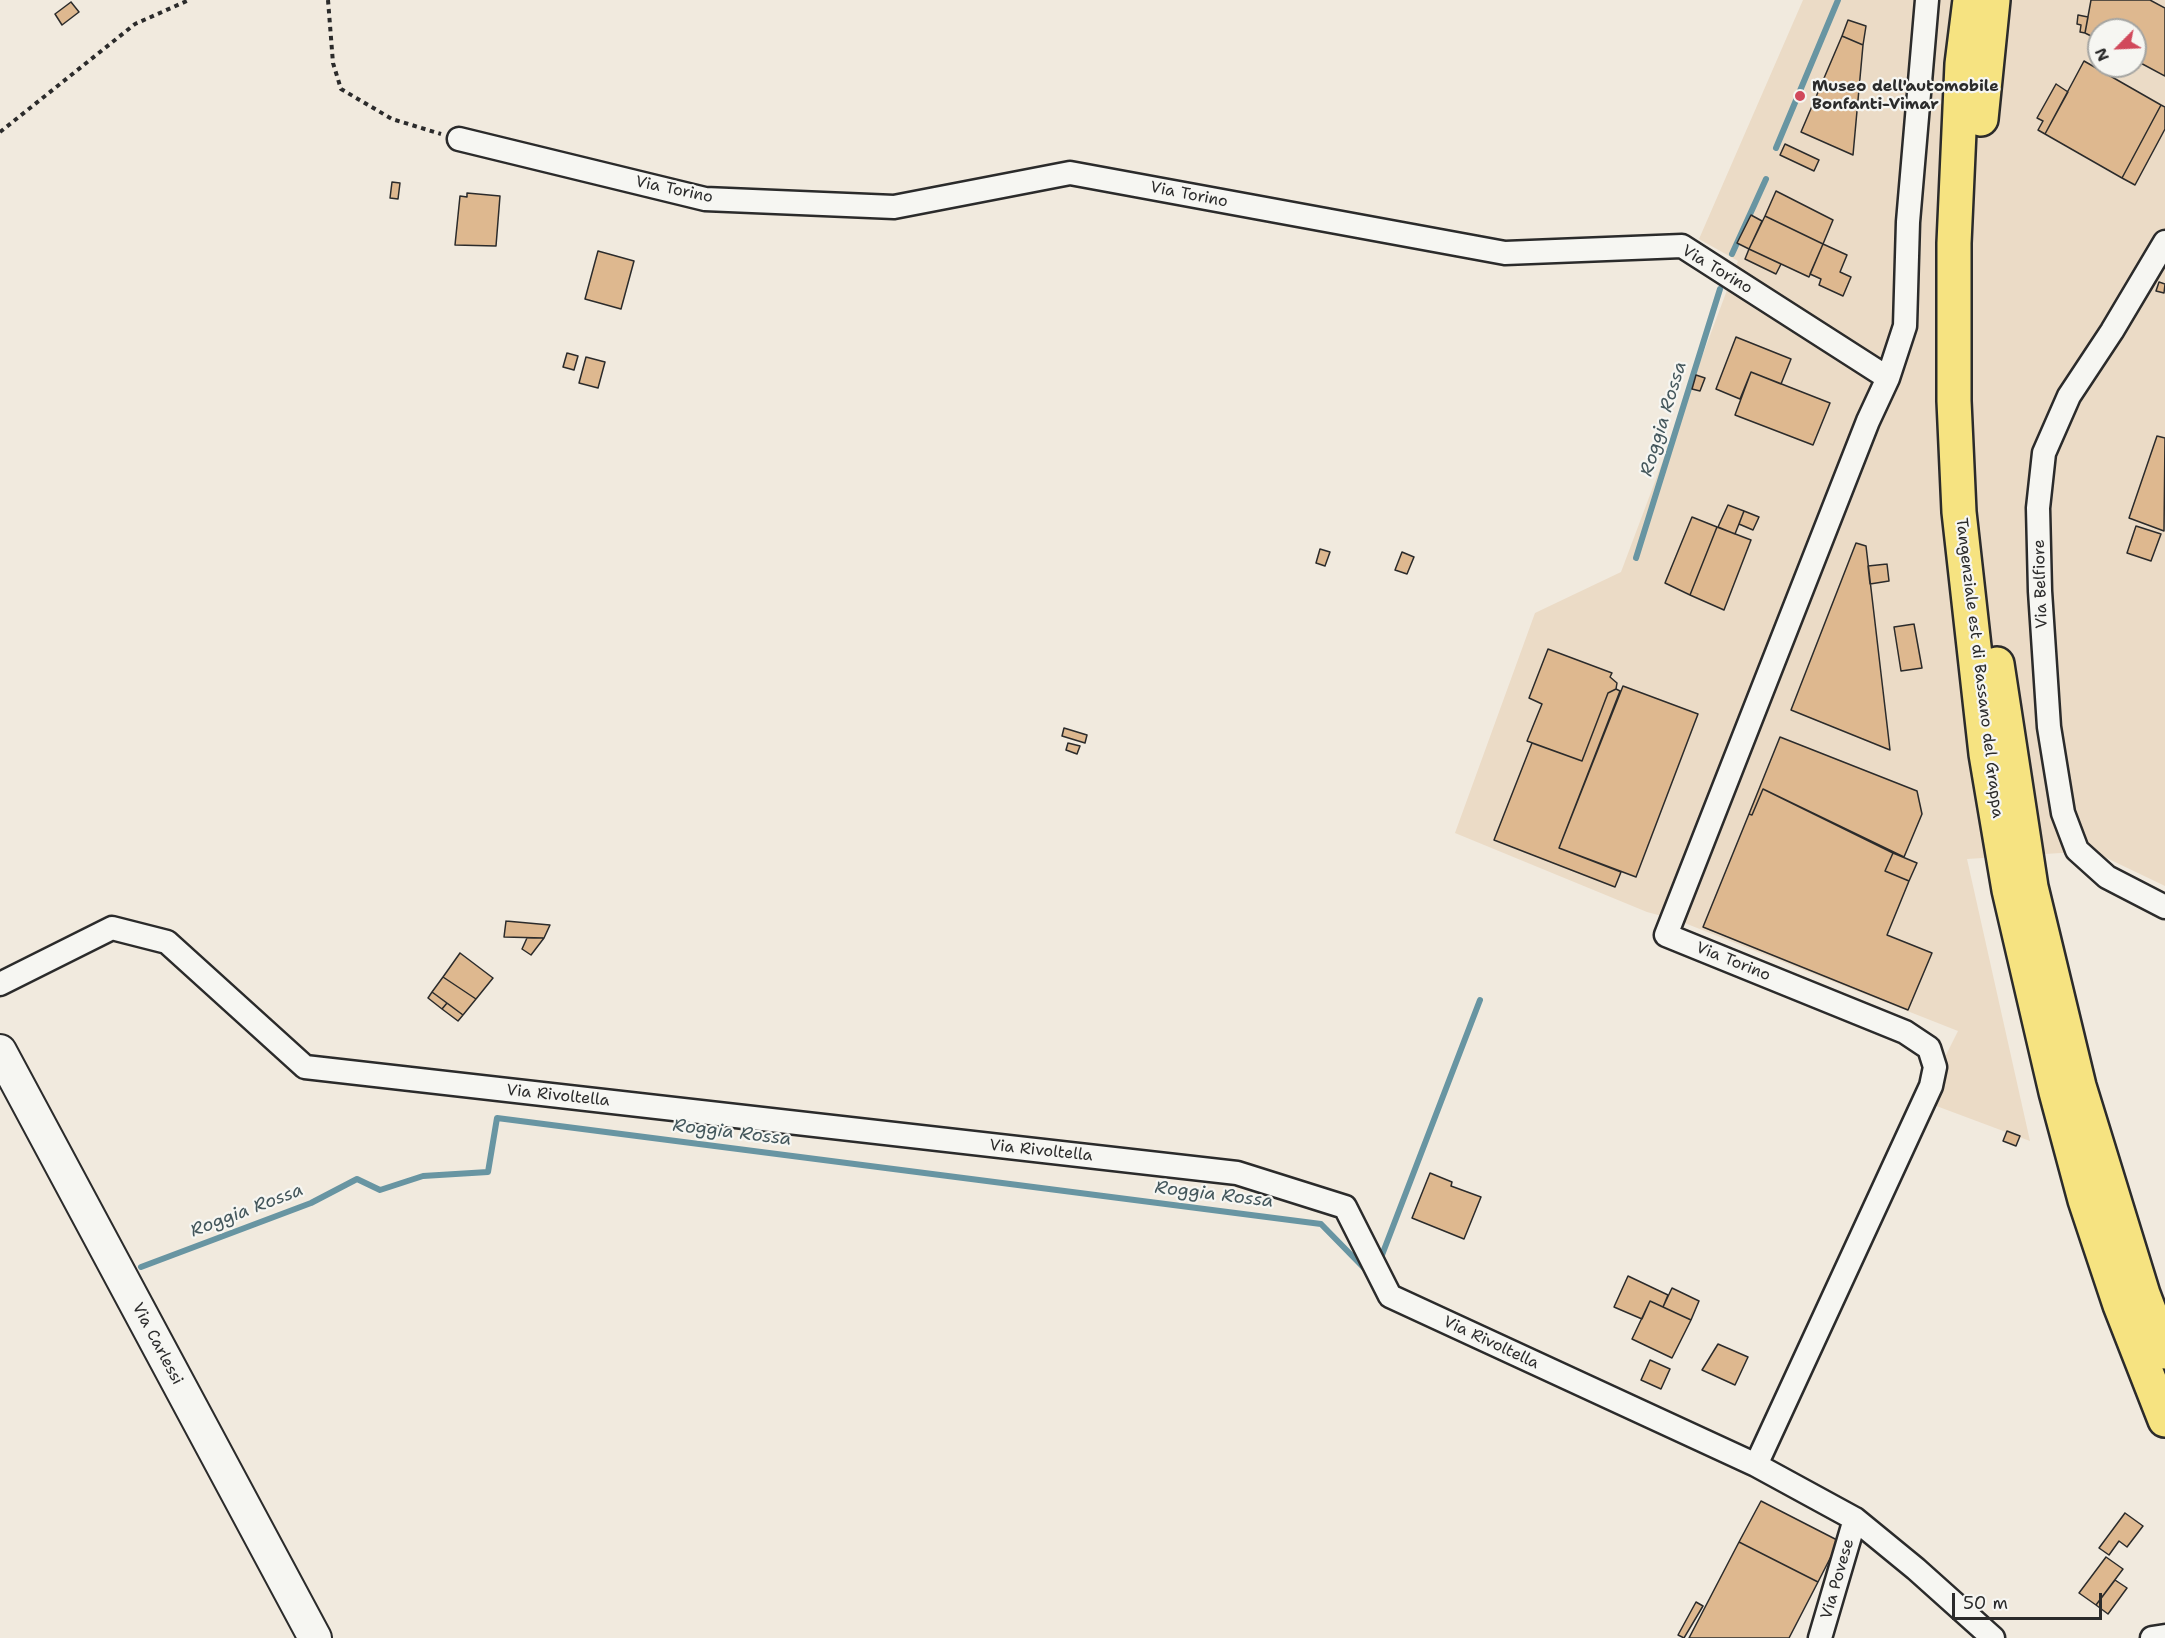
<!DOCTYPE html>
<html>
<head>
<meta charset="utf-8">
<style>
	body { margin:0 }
	#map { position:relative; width:2165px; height:1638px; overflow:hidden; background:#f1eade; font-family:"Shantell Sans",sans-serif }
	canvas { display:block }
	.north { position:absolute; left:2087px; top:18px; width:60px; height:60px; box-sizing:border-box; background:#f6f6f2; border:2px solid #a5a5a2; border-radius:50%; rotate:246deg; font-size:16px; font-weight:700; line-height:24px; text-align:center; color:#2b2b2b }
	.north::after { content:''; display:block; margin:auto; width:21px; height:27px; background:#d1495b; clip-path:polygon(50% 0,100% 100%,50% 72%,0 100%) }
	.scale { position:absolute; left:1952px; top:1593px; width:150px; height:27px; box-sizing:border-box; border:3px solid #2b2b2b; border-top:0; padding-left:8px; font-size:18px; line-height:21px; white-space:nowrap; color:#2b2b2b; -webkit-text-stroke:4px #f6f6f2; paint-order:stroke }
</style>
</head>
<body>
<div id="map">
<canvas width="2165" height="1638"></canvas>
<div class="north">N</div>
<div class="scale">50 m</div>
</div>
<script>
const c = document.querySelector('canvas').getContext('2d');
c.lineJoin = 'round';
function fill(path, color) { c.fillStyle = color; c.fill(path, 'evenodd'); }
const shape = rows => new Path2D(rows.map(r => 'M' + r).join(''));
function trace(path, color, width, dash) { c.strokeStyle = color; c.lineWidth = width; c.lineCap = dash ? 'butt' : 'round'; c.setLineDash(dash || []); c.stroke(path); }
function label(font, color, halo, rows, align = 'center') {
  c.font = font + ' "Shantell Sans",sans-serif'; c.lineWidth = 4.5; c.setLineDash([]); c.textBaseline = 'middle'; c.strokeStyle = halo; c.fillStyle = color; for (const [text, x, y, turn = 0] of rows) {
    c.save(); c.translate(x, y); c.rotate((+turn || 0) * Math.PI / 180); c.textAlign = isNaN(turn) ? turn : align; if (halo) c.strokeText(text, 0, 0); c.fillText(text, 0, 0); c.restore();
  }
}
const built = shape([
	[1803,0,2165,0,2165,886,2092,851,1967,859,2030,1141,1923,1101,1958,1031,1677,920,1647,912,1455,833,1535,613,1621,572,1738,261,1699,239],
	[2099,30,2135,30,2135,66,2099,66]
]);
const stream = shape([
	[1776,148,1838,0],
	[1732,254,1766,179],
	[1636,558,1720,289],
	[1382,1255,1480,1000],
	[141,1267,311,1203,357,1179,380,1190,423,1176,488,1172,497,1118,1321,1224,1365,1269]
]);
const building = shape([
	[2091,0,2150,0,2165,8,2165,76,2135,60,2135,30,2099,30,2099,40,2085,33,2091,0],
	[71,2,79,12,62,25,55,14,71,2],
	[2078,15,2088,17,2085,33,2080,32,2081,25,2077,24,2078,15],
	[1848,20,1866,26,1863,45,1842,36,1848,20],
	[1842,36,1863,45,1853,155,1801,132,1842,36],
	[2084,61,2161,105,2122,178,2045,134,2084,61],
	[2056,84,2068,92,2045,134,2038,130,2043,121,2037,118,2056,84],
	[2161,105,2165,107,2165,129,2135,185,2122,178,2161,105],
	[1785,144,1819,160,1814,171,1780,155,1785,144],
	[392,182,400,183,398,199,390,198,392,182],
	[1776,191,1833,220,1823,244,1765,216,1776,191],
	[467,193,500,196,496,246,455,245,460,196,467,197,467,193],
	[1751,215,1762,221,1749,249,1737,243,1751,215],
	[1765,216,1823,244,1809,277,1749,249,1765,216],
	[1823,244,1847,255,1840,272,1851,277,1843,296,1819,285,1821,279,1810,274,1823,244],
	[1749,249,1781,264,1776,274,1745,259,1749,249],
	[598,251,634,261,621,309,585,299,598,251],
	[2159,282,2165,284,2164,293,2156,291,2159,282],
	[1736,337,1791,359,1781,384,1751,372,1740,399,1716,389,1736,337],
	[567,353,578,356,574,370,563,367,567,353],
	[586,357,605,362,598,388,579,383,586,357],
	[1751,372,1830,403,1813,445,1735,415,1751,372],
	[1696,375,1705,378,1700,391,1692,389,1696,375],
	[2157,436,2165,438,2164,531,2129,518,2157,436],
	[1728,505,1744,511,1735,534,1718,527,1728,505],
	[1744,511,1759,517,1753,530,1739,524,1744,511],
	[1692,517,1717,527,1690,595,1665,583,1692,517],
	[2136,526,2161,534,2151,561,2127,553,2136,526],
	[1717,527,1751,540,1724,610,1690,595,1717,527],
	[1856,543,1866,546,1890,750,1791,710,1856,543],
	[1320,549,1330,552,1325,566,1316,563,1320,549],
	[1402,552,1414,557,1407,574,1395,570,1402,552],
	[1887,564,1889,581,1870,584,1868,566,1887,564],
	[1914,624,1922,668,1901,671,1894,627,1914,624],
	[1548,649,1612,673,1610,677,1617,683,1616,689,1608,693,1582,761,1527,741,1542,704,1529,698,1548,649],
	[1623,686,1698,714,1636,877,1559,848,1623,686],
	[1616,689,1620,691,1559,848,1621,872,1615,887,1494,840,1532,743,1582,761,1608,693,1616,689],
	[1064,728,1087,735,1085,743,1062,736,1064,728],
	[1780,737,1917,791,1922,814,1904,857,1763,789,1752,815,1749,814,1780,737],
	[1068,743,1080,746,1077,754,1066,750,1068,743],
	[1763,789,1893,853,1885,871,1909,881,1887,935,1932,953,1908,1010,1703,927,1749,814,1752,815,1763,789],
	[1893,853,1917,863,1909,881,1885,871,1893,853],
	[506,921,550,925,544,938,504,937,506,921],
	[527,938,544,938,531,955,522,949,527,938],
	[460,953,493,978,476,999,443,977,460,953],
	[443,977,476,999,463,1015,432,992,443,977],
	[432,992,447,1003,442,1009,428,998,432,992],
	[447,1003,463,1015,458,1021,442,1009,447,1003],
	[2007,1131,2020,1136,2016,1146,2003,1141,2007,1131],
	[1430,1173,1452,1182,1451,1186,1481,1197,1464,1239,1412,1218,1430,1173],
	[1628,1276,1668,1295,1663,1307,1650,1301,1642,1319,1614,1307,1628,1276],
	[1672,1288,1699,1301,1691,1320,1663,1307,1672,1288],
	[1650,1301,1691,1320,1672,1358,1632,1339,1650,1301],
	[1718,1344,1748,1357,1735,1385,1702,1370,1718,1344],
	[1650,1360,1670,1369,1661,1389,1641,1380,1650,1360],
	[1761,1501,1839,1541,1818,1582,1739,1542,1761,1501],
	[2125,1513,2143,1526,2127,1547,2119,1541,2109,1555,2099,1548,2125,1513],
	[1739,1542,1818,1582,1789,1638,1689,1638,1739,1542],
	[2106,1557,2123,1569,2096,1605,2079,1593,2106,1557],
	[2115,1580,2127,1588,2108,1614,2096,1605,2115,1580],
	[1696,1602,1703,1606,1684,1638,1678,1635,1696,1602]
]);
const path = shape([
	[328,0,333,63,341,89,392,119,441,134],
	[0,132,135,24,189,0]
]);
const street = shape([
	[459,139,705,199,894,207,1070,173,1505,253,1682,246,1888,378],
	[2165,242,2112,331,2069,396,2044,453,2038,508,2040,591,2049,727,2063,813,2077,850,2107,877,2165,907],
	[0,984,112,928,167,942,305,1067,1237,1173,1345,1207,1390,1296,1756,1465,1855,1519,1916,1569,1993,1638],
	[1756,1465,1931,1086,1935,1067,1929,1048,1905,1032,1666,935,1868,421,1888,378,1905,326,1908,222,1927,0],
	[1820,1638,1855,1519],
	[2152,1638,2165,1636]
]);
const secondary = shape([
	[0,1051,315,1638]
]);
const highway = shape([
	[1970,0,1962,64,1954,243,1954,401,1959,512,1986,754,2009,890,2056,1092,2085,1200,2120,1305,2165,1420],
	[1981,119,1993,0],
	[1997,664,2031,887,2079,1086,2143,1294,2165,1352]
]);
const markers = [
	[1800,96,6,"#d1495b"]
];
const poiNames = [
	["Museo dell'automobile",1812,87],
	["Bonfanti-Vimar",1812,105]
];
const streetNames = [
	["Via Torino",674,190,12],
	["Via Torino",1189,195,11],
	["Via Torino",1717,270,31],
	["Via Belfiore",2041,584,-92],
	["Tangenziale est di Bassano del Grappa",1979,668,83],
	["Via Torino",1733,962,22],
	["Via Rivoltella",558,1096,6],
	["Via Rivoltella",1041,1151,6],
	["Via Rivoltella",1491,1343,25],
	["Via Carlessi",157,1344,62],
	["Via Povese",1838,1579,-74]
];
const waterNames = [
	["Roggia Rossa",1664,419,-73],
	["Roggia Rossa",732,1133,7],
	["Roggia Rossa",1214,1195,7],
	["Roggia Rossa",247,1211,-21]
];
fill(built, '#ebdbc6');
trace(stream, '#6895a2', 6);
fill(building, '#deb88f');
trace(building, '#2b2b2b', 1.5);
trace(street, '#2b2b2b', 27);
trace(secondary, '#2b2b2b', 36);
trace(highway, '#2b2b2b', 38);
trace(path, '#2b2b2b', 4, [4.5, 4.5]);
trace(street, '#f6f6f2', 22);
trace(secondary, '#f6f6f2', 32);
trace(highway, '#f6e381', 33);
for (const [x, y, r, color] of markers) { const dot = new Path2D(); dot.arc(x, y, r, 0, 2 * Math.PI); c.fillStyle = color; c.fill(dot); trace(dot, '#f6f6f2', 2); }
label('bold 16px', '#2b2b2b', '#f6f6f2', poiNames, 'left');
label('16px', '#2b2b2b', '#f6f6f2', streetNames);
label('italic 18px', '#44575c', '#f6f6f2', waterNames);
</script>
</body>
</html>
